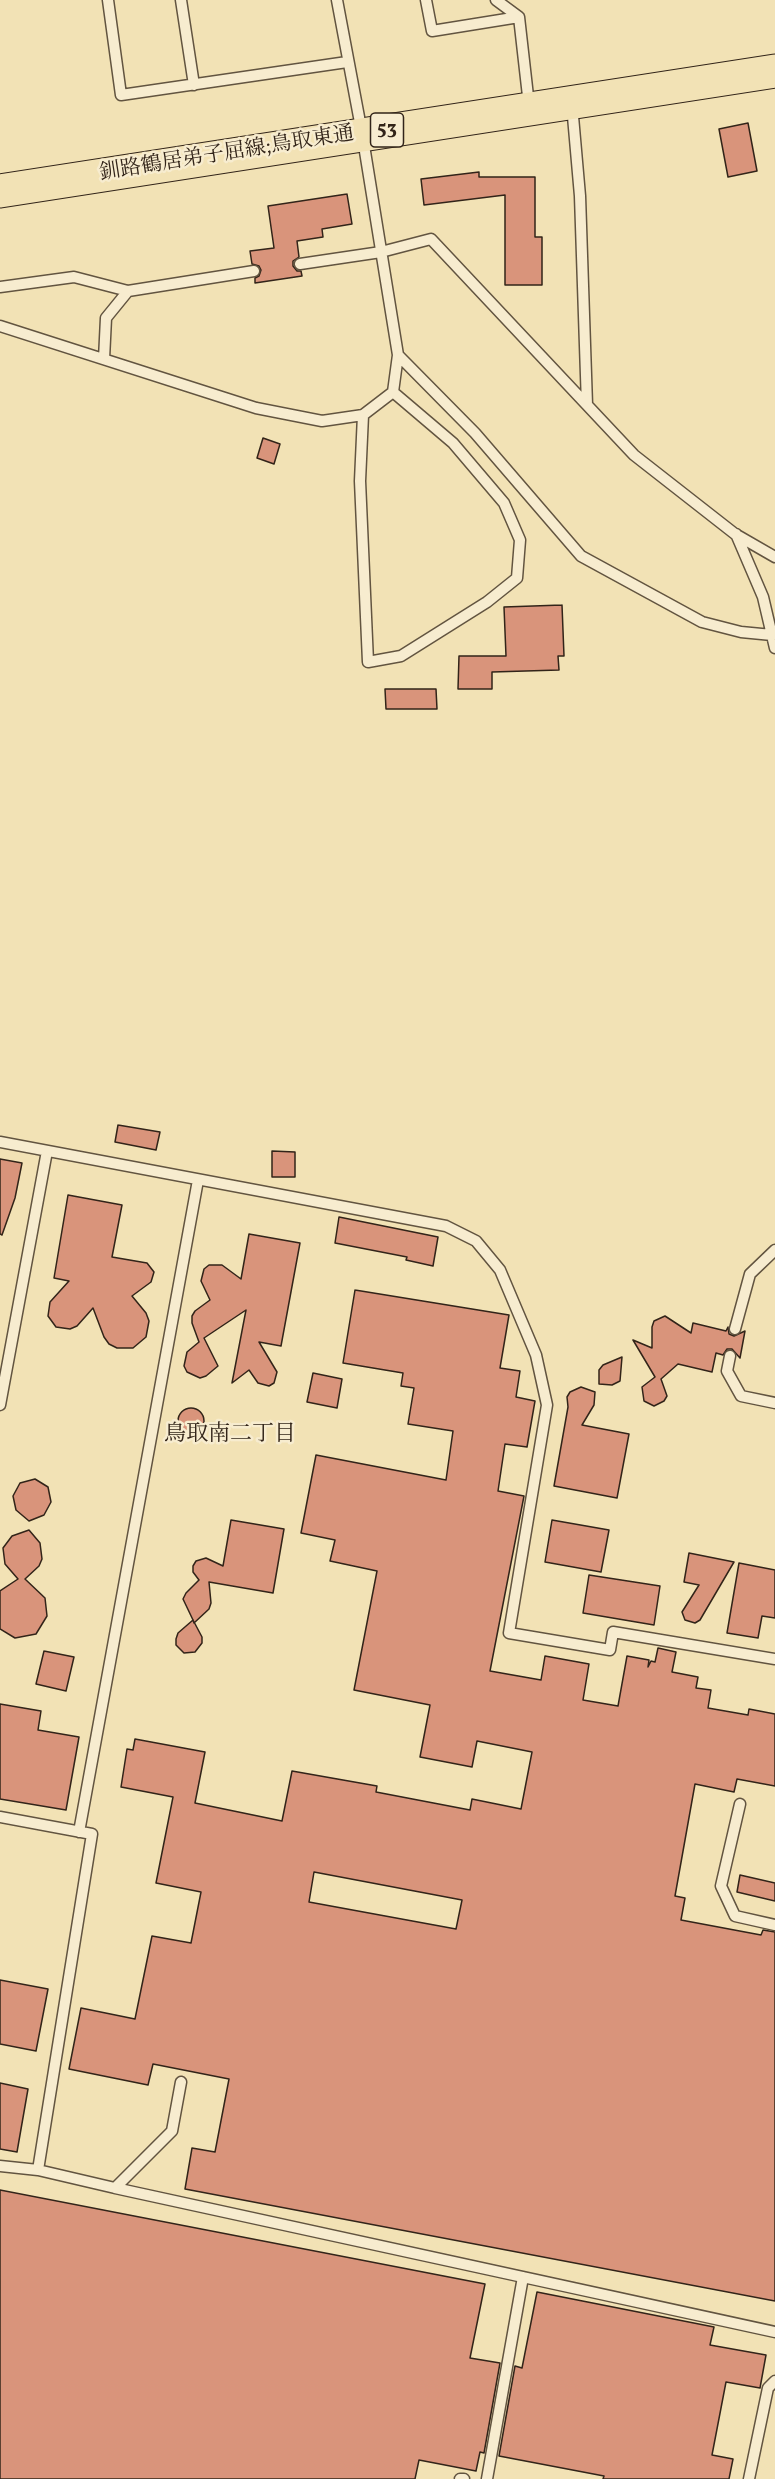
<!DOCTYPE html>
<html>
<head>
<meta charset="utf-8">
<style>
	body { margin:0 }
	canvas { display:block; background:#f2e2b5 }
</style>
</head>
<body>
<canvas width="775" height="2479"></canvas>
<script>
const c = document.querySelector('canvas').getContext('2d');
c.lineJoin = 'round';
function fill(path, color) { c.fillStyle = color; c.fill(path, 'evenodd'); }
const shape = rows => new Path2D(rows.map(r => 'M' + r).join(''));
function trace(path, color, width, dash) { c.strokeStyle = color; c.lineWidth = width; c.lineCap = dash ? 'butt' : 'round'; c.setLineDash(dash || []); c.stroke(path); }
function label(font, color, halo, rows, align = 'center') {
  c.font = font + ' Vollkorn,"Noto Serif JP",serif'; c.lineWidth = 5; c.setLineDash([]); c.textBaseline = 'middle'; c.strokeStyle = halo; c.fillStyle = color; for (const [text, x, y, turn = 0] of rows) {
    c.save(); c.translate(x, y); c.rotate((+turn || 0) * Math.PI / 180); c.textAlign = isNaN(turn) ? turn : align; if (halo) c.strokeText(text, 0, 0); c.fillText(text, 0, 0); c.restore();
  }
}
const building = shape([
	[748,123,757,171,728,177,719,129,748,123],
	[479,172,479,177,535,177,535,237,542,237,542,285,505,285,505,195,424,205,421,179,479,172],
	[347,194,352,224,322,229,323,237,297,241,299,257,293,261,293,266,297,271,301,271,302,276,255,283,255,278,259,276,261,270,259,266,252,264,250,251,274,248,268,206,347,194],
	[263,438,280,444,274,464,257,458,263,438],
	[562,605,564,656,558,656,559,670,492,672,492,689,458,689,459,656,506,656,504,607,562,605],
	[385,689,436,689,437,709,386,709,385,689],
	[118,1125,160,1132,156,1150,115,1142,118,1125],
	[272,1151,295,1152,295,1177,272,1177,272,1151],
	[0,1159,22,1163,15,1198,2,1235,0,1234,0,1159],
	[68,1195,122,1205,112,1257,147,1263,154,1272,151,1282,132,1296,146,1313,149,1321,146,1337,133,1348,117,1348,109,1344,104,1337,93,1308,77,1326,70,1329,56,1327,48,1316,50,1302,69,1281,54,1278,68,1195],
	[339,1217,438,1237,433,1266,406,1260,407,1257,335,1243,339,1217],
	[249,1234,300,1243,281,1346,259,1342,277,1372,274,1383,269,1386,258,1383,249,1370,232,1383,246,1310,204,1338,218,1366,206,1376,200,1378,187,1372,184,1366,187,1352,199,1342,192,1323,192,1316,195,1311,210,1300,201,1281,204,1269,209,1265,222,1265,241,1279,249,1234],
	[355,1290,509,1315,500,1368,520,1371,516,1397,535,1401,527,1447,505,1444,498,1491,524,1496,490,1671,541,1680,545,1656,589,1664,583,1700,618,1706,627,1656,649,1660,648,1667,651,1661,655,1662,658,1648,676,1652,672,1672,698,1677,696,1688,711,1690,708,1708,748,1715,749,1709,775,1714,775,1786,737,1779,734,1792,695,1784,675,1896,685,1898,681,1920,761,1935,763,1930,775,1932,775,2301,185,2189,192,2148,215,2152,229,2079,153,2064,148,2085,69,2069,81,2008,135,2019,152,1936,191,1943,201,1892,156,1883,173,1797,121,1787,127,1749,133,1750,135,1739,205,1752,195,1803,282,1821,292,1771,377,1786,376,1792,470,1810,472,1799,521,1809,532,1752,477,1741,472,1767,420,1757,430,1705,354,1690,377,1571,330,1561,335,1540,301,1533,316,1455,446,1480,453,1431,408,1424,414,1388,401,1386,403,1373,343,1363,355,1290],
	[314,1872,462,1900,456,1929,309,1902,314,1872],
	[665,1316,691,1333,693,1323,726,1331,728,1327,729,1334,734,1336,745,1331,740,1358,732,1349,727,1349,723,1355,716,1353,712,1372,678,1364,661,1379,667,1396,664,1401,654,1406,644,1401,642,1387,655,1377,633,1340,652,1348,652,1327,654,1321,665,1316],
	[622,1357,620,1381,612,1385,599,1384,599,1370,603,1365,622,1357],
	[313,1373,342,1379,337,1408,307,1402,313,1373],
	[581,1387,595,1392,594,1405,582,1425,629,1434,617,1498,554,1486,568,1407,567,1397,570,1392,581,1387],
	'178 1421a13 13 0 1 1 26 0a13 13 0 1 1-26 0Z',
	[35,1479,48,1487,51,1502,44,1515,29,1521,16,1510,13,1496,20,1483,35,1479],
	[231,1520,284,1529,273,1593,209,1582,211,1603,209,1609,194,1623,193,1620,202,1637,202,1643,195,1652,184,1653,176,1645,176,1639,178,1633,193,1620,183,1599,186,1593,199,1580,193,1572,193,1566,196,1561,206,1558,223,1566,231,1520],
	[552,1520,609,1530,601,1572,545,1562,552,1520],
	[29,1530,40,1543,42,1559,39,1566,25,1579,45,1598,47,1616,36,1634,15,1638,0,1629,0,1591,18,1579,5,1564,3,1548,12,1536,29,1530],
	[689,1553,734,1562,700,1620,695,1623,685,1620,682,1612,699,1585,684,1582,689,1553],
	[739,1563,775,1570,775,1618,762,1616,758,1638,727,1633,739,1563],
	[589,1575,660,1586,654,1625,583,1613,589,1575],
	[44,1651,74,1657,66,1691,36,1684,44,1651],
	[0,1704,41,1711,38,1730,79,1737,66,1810,0,1799,0,1704],
	[740,1875,775,1883,775,1901,737,1892,740,1875],
	[0,1980,48,1989,36,2051,0,2044,0,1980],
	[0,2083,28,2089,17,2152,0,2149,0,2083],
	[0,2190,485,2284,470,2358,500,2363,484,2453,480,2452,476,2471,419,2460,415,2479,0,2479,0,2190],
	[537,2292,714,2327,710,2345,766,2355,760,2388,726,2382,712,2455,733,2459,729,2479,603,2479,604,2476,499,2456,515,2366,522,2368,537,2292]
]);
const lane = shape([
	[108,0,121,95,347,62],
	[181,0,194,85],
	[426,0,432,31,519,17],
	[496,0,519,17,529,105],
	[572,105,580,196,587,405],
	[300,264,381,252,431,239,634,455,735,534,775,557],
	[0,287,74,277,128,291,254,271],
	[0,326,256,408,322,421,363,415,393,392,398,355,362,133,337,0],
	[398,355,475,433,581,556,702,622,741,632,772,635],
	[104,359,106,318,128,291],
	[363,415,360,481,368,662,401,656,487,602,517,578,520,540,504,503,453,443,393,392],
	[736,534,763,597,775,648],
	[0,1142,446,1226,476,1241,500,1270,536,1355,547,1405,509,1633,610,1650,613,1632,775,1659],
	[735,1329,750,1274,775,1250],
	[730,1356,727,1371,741,1396,775,1403],
	[0,1405,47,1151],
	[740,1804,721,1886,735,1916,775,1925],
	[0,1817,92,1834,38,2170],
	[79,1832,198,1180],
	[0,2166,38,2170,115,2188,172,2131,181,2082],
	[115,2188,775,2332],
	[460,2479,464,2479],
	[487,2479,523,2277],
	[749,2479,768,2388,775,2381]
]);
const primary = shape([
	[0,191,775,71]
]);
const shields = [
	[387,130,33]
];
const shieldNames = [
	["53",387,130]
];
const streetNames = [
	["釧路鶴居弟子屈線;鳥取東通",227,155,-9]
];
const neighbourhoodNames = [
	["鳥取南二丁目",230,1436]
];
fill(building, '#d9947b');
trace(building, '#322419', 1.5);
trace(lane, '#625440', 13);
trace(primary, '#322419', 35);
trace(lane, '#f7eccf', 10);
trace(primary, '#f2e2b5', 33);
for (const [x, y, w] of shields) { const box = new Path2D(); box.roundRect(x - w / 2, y - 17, w, 34, 4.5); c.fillStyle = '#f7eccf'; c.fill(box); trace(box, '#322419', 1.5); }
label('bold 20px', '#322419', null, shieldNames);
label('21px', '#322419', '#f7eccf', streetNames);
label('22px', '#322419', '#f7eccf', neighbourhoodNames);
</script>
</body>
</html>
